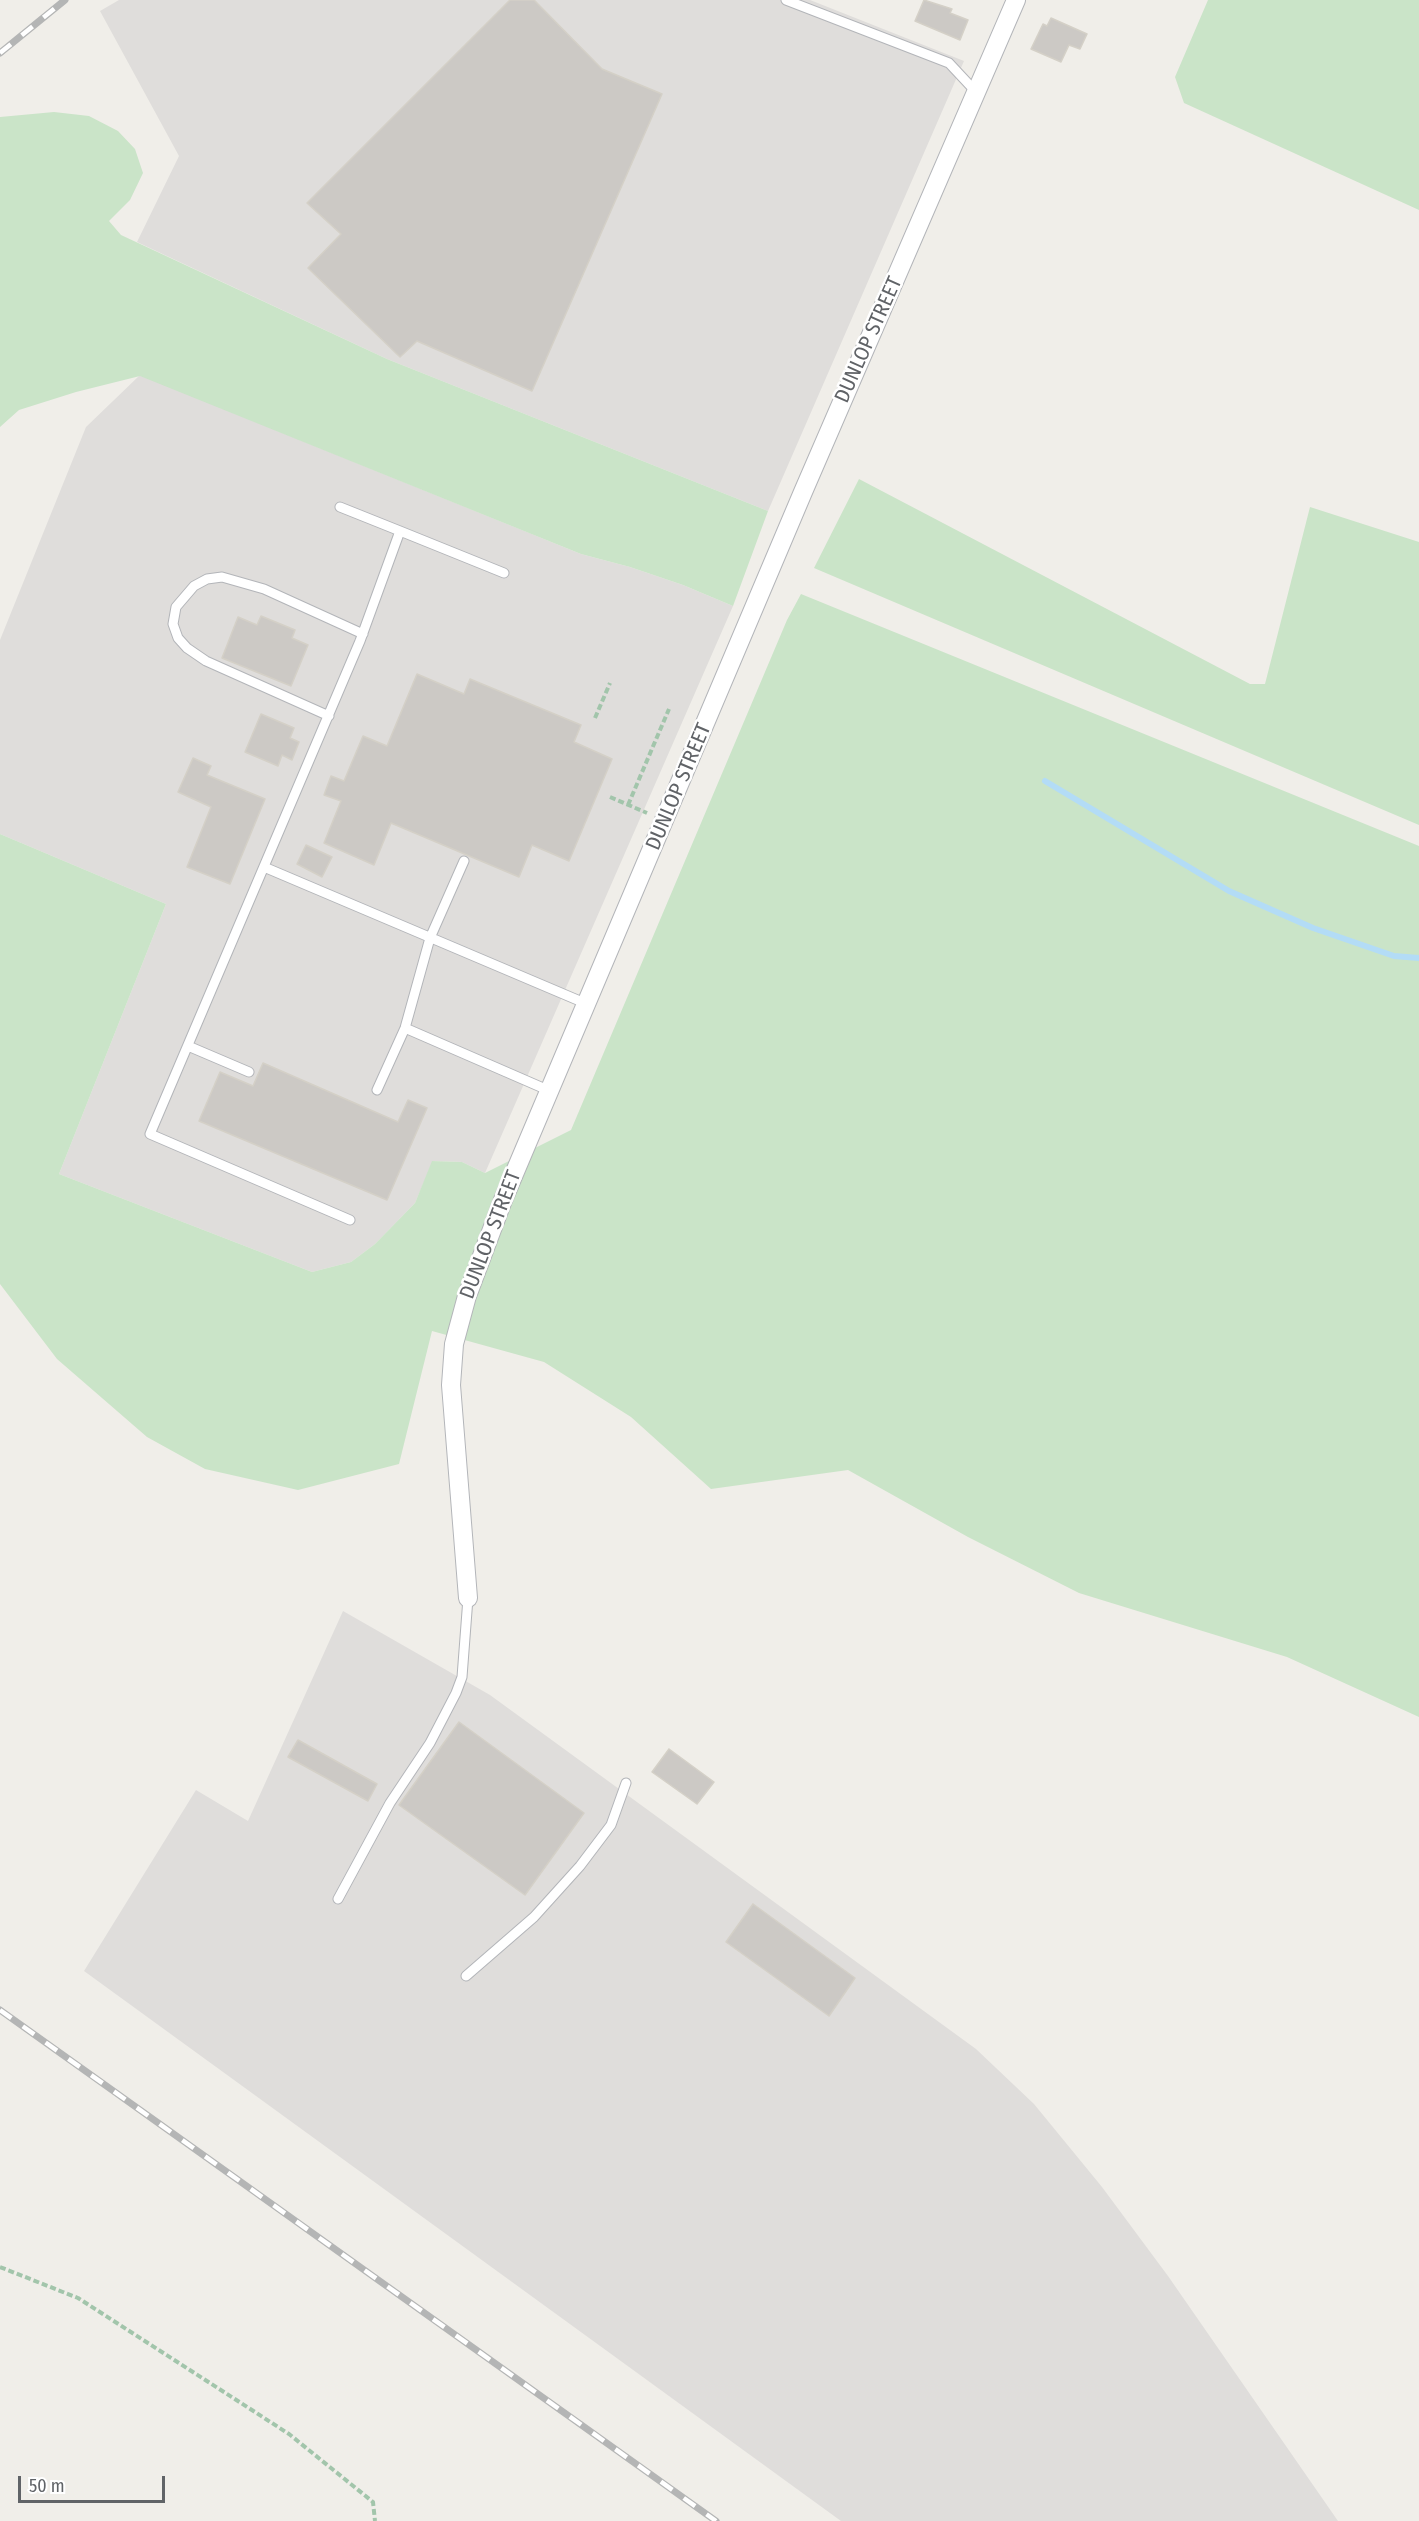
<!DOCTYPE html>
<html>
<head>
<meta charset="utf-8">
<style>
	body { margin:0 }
	#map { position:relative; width:1419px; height:2521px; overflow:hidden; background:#f0eee9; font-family:"Fira Sans Condensed",sans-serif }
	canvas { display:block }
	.scale { position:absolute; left:18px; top:2476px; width:147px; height:27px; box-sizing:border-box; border:3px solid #606367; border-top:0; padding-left:8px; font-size:18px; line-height:21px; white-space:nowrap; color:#606367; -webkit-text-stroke:4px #fff; paint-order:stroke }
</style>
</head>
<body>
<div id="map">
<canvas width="1419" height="2521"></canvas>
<div class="scale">50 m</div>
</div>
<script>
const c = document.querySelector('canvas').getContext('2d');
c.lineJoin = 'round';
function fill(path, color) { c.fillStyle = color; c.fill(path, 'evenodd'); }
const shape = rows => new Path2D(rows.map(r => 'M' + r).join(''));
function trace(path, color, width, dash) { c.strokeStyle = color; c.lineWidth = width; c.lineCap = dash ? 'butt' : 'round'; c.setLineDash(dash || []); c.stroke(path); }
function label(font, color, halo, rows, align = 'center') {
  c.font = font + ' "Fira Sans Condensed",sans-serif'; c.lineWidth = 5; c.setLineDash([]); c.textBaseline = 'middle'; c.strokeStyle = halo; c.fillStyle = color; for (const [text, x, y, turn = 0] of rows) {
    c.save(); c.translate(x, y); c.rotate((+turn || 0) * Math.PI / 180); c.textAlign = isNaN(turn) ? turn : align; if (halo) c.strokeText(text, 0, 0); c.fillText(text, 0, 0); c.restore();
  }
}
const industrial = shape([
	[119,0,810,0,964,61,768,511,387,359,137,242,179,156,100,11],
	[140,375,581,554,630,567,683,585,733,606,485,1173,462,1162,433,1161,415,1203,375,1244,351,1262,312,1272,59,1174,166,904,0,834,0,640,86,427],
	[343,1611,490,1695,976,2049,1034,2104,1102,2187,1168,2276,1338,2521,841,2521,84,1971,196,1790,248,1821]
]);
const green = shape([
	[1208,0,1419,0,1419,210,1184,103,1175,77],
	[54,112,89,116,118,131,135,149,143,173,130,200,109,221,121,235,387,359,768,511,733,606,683,585,630,567,581,554,140,376,76,392,19,410,0,427,0,117],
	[859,479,1250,684,1265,684,1310,507,1419,542,1419,825,814,568],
	[801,594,1419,846,1419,1717,1287,1657,1079,1593,968,1537,848,1470,711,1489,631,1417,544,1362,432,1331,399,1464,298,1490,205,1469,147,1437,57,1359,0,1284,0,834,166,904,59,1174,312,1272,351,1262,375,1244,415,1203,432,1161,462,1162,485,1173,571,1130,787,620]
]);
const stream = shape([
	[1045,781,1229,891,1313,928,1394,956,1419,958]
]);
const building = shape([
	[510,0,534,0,602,69,662,94,532,391,417,341,400,357,308,268,341,234,307,203,510,0],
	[924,0,952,9,950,13,968,20,960,40,915,21,924,0],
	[1051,18,1087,34,1080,49,1069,45,1061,62,1031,49,1043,24,1047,26,1051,18],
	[261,616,295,630,292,638,308,645,291,686,222,658,238,617,257,625,261,616],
	[417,674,464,694,470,679,581,725,574,742,612,759,569,861,532,845,519,877,391,823,374,865,324,843,341,801,324,795,331,776,344,781,363,736,387,746,417,674],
	[261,714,294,728,290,738,299,742,292,760,282,755,278,766,245,752,261,714],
	[193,758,211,766,207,775,265,799,230,884,187,867,211,807,178,792,193,758],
	[306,845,332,857,322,877,297,864,306,845],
	[263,1063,398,1122,408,1100,427,1108,387,1200,199,1121,220,1072,253,1086,263,1063],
	[459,1722,584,1813,525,1895,399,1805,459,1722],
	[298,1740,377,1784,368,1801,288,1757,298,1740],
	[669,1749,714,1782,697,1804,652,1772,669,1749],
	[753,1904,855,1978,829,2016,726,1942,753,1904]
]);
const path = shape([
	[595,718,610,683],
	[610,797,647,813],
	[628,805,669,709],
	[0,2267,78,2298,289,2434,373,2502,375,2521]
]);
const service = shape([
	[786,0,949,63,977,93],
	[340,507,400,531],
	[329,716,206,661,187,648,178,638,173,624,176,607,194,586,207,579,222,577,264,589,363,634],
	[264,867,587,1004],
	[405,1028,550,1091],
	[188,1046,249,1072],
	[377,1090,405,1028,430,938,464,861],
	[350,1220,150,1134,360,641,400,531,504,573],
	[338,1899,390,1803,430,1743,456,1693,462,1677,468,1598],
	[466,1976,534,1917,580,1866,611,1825,626,1783]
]);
const minor = shape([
	[468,1598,451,1385,454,1344,467,1296,503,1200,803,492,1016,0]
]);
const rail = shape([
	[0,53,65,0],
	[0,2010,716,2521]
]);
const streetNames = [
	["DUNLOP STREET",869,340,-66],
	["DUNLOP STREET",679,787,-67],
	["DUNLOP STREET",491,1235,-69]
];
fill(industrial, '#dfdddb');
fill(green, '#cae4c8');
trace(stream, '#b3dcf6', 6);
fill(building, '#ccc9c5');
trace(building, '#d4d0c7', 1.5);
trace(service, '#b3b5b9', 11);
trace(minor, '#b3b5b9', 20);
trace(path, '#a2c5ab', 4, [6, 3]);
trace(service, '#fff', 9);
trace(minor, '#fff', 18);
trace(rail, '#b4b5b5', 7);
trace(rail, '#fff', 4.5, [14]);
label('21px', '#606367', '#fff', streetNames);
</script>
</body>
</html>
